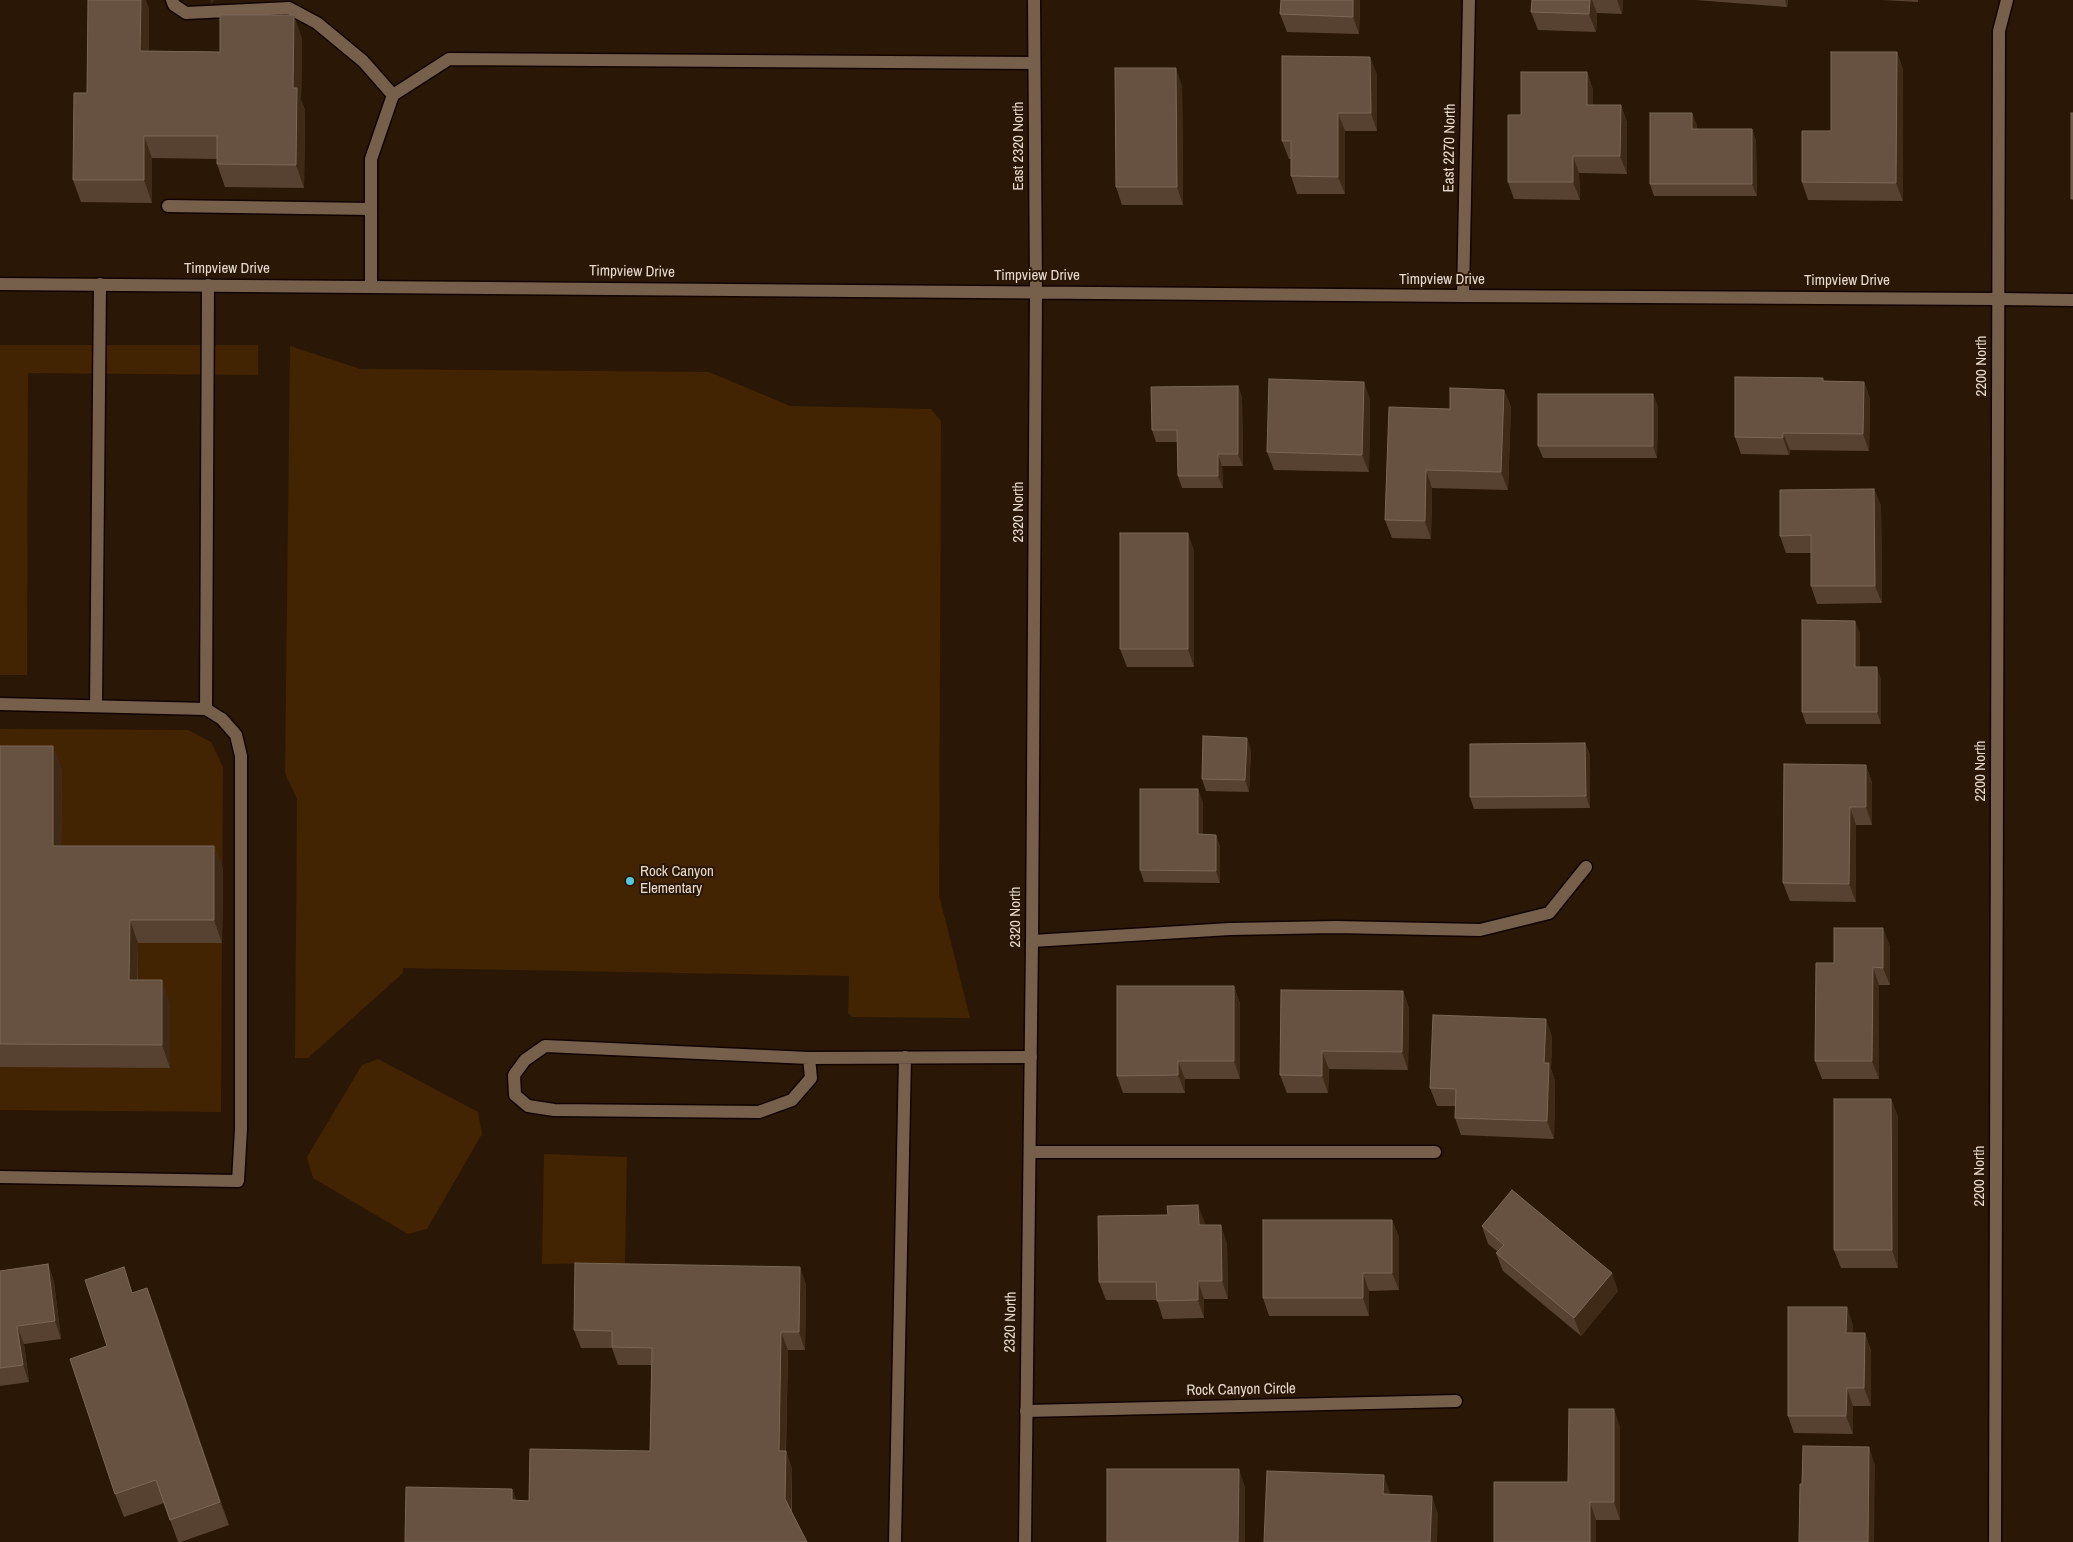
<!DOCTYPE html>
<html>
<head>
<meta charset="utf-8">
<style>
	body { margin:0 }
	canvas { display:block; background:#2b1706 }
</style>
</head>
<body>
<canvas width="2073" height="1542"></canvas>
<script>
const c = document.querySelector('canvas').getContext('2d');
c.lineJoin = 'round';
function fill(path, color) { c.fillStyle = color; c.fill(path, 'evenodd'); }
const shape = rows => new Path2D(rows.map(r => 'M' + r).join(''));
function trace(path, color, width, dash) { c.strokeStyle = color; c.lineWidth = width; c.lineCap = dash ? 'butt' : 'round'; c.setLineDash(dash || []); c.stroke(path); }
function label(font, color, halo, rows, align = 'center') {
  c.font = font + ' "Archivo Narrow",sans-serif'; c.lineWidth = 4; c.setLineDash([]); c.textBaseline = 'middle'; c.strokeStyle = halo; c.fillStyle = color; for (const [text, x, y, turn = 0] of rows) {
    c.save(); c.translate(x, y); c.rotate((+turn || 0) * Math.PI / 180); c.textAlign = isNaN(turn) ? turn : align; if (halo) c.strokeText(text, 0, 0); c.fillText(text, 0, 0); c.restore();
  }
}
const green = shape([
	[0,345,258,345,258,375,28,373,27,675,0,675],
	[290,346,360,369,709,372,790,406,931,409,941,421,939,895,970,1018,852,1017,848,1013,849,976,403,968,403,973,308,1058,295,1058,297,799,285,773],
	[0,729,188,730,211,742,223,767,221,1112,0,1110],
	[378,1059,478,1112,482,1134,427,1229,408,1234,313,1178,307,1157,362,1065],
	[544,1154,627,1157,625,1263,542,1264]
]);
const service = shape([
	[172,0,174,5,186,13,289,8,317,23,363,61,393,95],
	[168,206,371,209],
	[0,704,206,709,208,285],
	[96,706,100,284],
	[1032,941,1230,929,1336,927,1480,930,1549,913,1586,867],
	[809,1058,811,1078,792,1100,759,1112,554,1110,528,1106,515,1095,514,1075,525,1060,545,1046,809,1058,1031,1057],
	[1030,1152,1435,1152],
	[0,1177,238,1181,241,1129,241,756,236,735,222,719,206,709],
	[895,1542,905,1057]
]);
const minor = shape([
	[1034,0,1036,292],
	[371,286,371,159,393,95,449,59,1034,63],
	[1463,296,1469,0],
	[1999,299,2073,300],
	[1026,1411,1456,1401]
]);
const tertiary = shape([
	[0,284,1463,296,1999,299],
	[1025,1542,1032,941,1036,292]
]);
const secondary = shape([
	[1995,1542,1999,31,2007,0]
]);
const wall = shape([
	[1360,0,1359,34,1287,32,1280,14],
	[1532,0,1623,0,1622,14,1597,13,1596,32,1538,30,1531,12],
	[1695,0,1788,0,1787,7],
	[1882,0,1918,0,1918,2],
	[149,9,149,51,220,52,302,38,301,100,305,110,304,188,225,187,217,164,217,159,152,158,152,203,81,202,73,180,87,93],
	[1897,52,1903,70,1903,201,1808,200,1802,182],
	[1587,72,1593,90,1593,105,1621,105,1627,123,1627,174,1579,173,1580,200,1514,199,1508,182,1521,115],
	[1377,74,1377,131,1345,131,1345,194,1297,194,1291,176,1291,159,1289,159,1282,141],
	[1182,86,1183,205,1122,205,1116,187],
	[1697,125,1697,129,1752,129,1756,141,1757,196,1654,196,1650,184],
	[1824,381,1864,382,1870,399,1869,451,1790,450,1789,455,1741,454,1735,437],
	[1238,386,1242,398,1243,466,1222,466,1223,488,1182,488,1178,476,1177,442,1156,442,1152,430],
	[1504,390,1511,407,1508,490,1432,488,1431,539,1392,538,1385,520,1450,409],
	[1370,399,1369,472,1274,470,1267,452],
	[1658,406,1657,458,1543,458,1538,446],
	[1874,489,1881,506,1882,603,1817,604,1811,586,1811,553,1786,553,1780,536],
	[1194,550,1194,667,1127,667,1120,649],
	[1860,633,1860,667,1881,679,1881,724,1806,724,1802,712],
	[1585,743,1590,755,1590,808,1474,809,1470,797],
	[0,746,62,769,61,846,214,846,223,869,222,943,138,943,138,980,170,1003,170,1068,0,1067],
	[1251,750,1249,792,1206,791,1202,779],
	[1866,765,1872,783,1872,825,1856,825,1856,902,1790,901,1783,883],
	[1203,802,1203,834,1216,835,1220,847,1220,883,1144,882,1140,870],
	[1890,946,1890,985,1879,985,1879,1079,1822,1079,1815,1061,1834,963],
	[1234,986,1240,1004,1240,1079,1185,1079,1185,1093,1123,1093,1117,1076],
	[1403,991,1409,1009,1408,1070,1329,1069,1328,1093,1287,1093,1280,1075],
	[1552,1036,1551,1069,1555,1081,1554,1139,1461,1135,1455,1118,1455,1106,1437,1106,1430,1088],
	[1891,1099,1898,1117,1898,1268,1841,1268,1834,1250],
	[1392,1220,1399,1237,1399,1290,1369,1291,1369,1316,1269,1316,1263,1298],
	[1205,1223,1205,1225,1227,1243,1228,1299,1204,1299,1204,1318,1163,1319,1157,1300,1106,1300,1099,1282],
	[1482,1226,1618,1291,1581,1336,1503,1271,1496,1253,1498,1252,1488,1244],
	[48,1264,54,1282,61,1339,24,1344,29,1382,0,1386,0,1271],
	[806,1284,805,1350,788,1350,786,1451,792,1469,792,1512,405,1542,512,1489,516,1500,529,1501,650,1451,652,1365,618,1365,612,1348,581,1348,574,1330],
	[147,1288,229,1525,181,1542,178,1542,164,1503,124,1517,115,1494,107,1346,133,1293],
	[1853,1325,1853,1333,1865,1333,1871,1351,1871,1406,1853,1406,1853,1434,1794,1433,1788,1416],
	[1620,1427,1620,1520,1596,1520,1568,1482]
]);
const shadedWall = shape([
	[141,0,146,0,149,9,149,74,140,51],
	[210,0,215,0,211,4],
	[1353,0,1360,0,1359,34,1353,17],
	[1590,0,1592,0,1597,13,1596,32,1589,14],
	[1617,0,1623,0,1622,14],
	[1785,0,1788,0,1787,7],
	[294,15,302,38,301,100,305,110,304,188,296,165,293,88],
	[1897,52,1903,70,1903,201,1896,183],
	[1370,57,1377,74,1377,131,1371,113],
	[1176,68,1182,86,1183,205,1177,187],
	[1587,72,1593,90,1593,122,1587,105],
	[1621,105,1627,123,1627,174,1620,156],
	[1338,113,1345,131,1345,194,1338,177],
	[1692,113,1697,125,1696,141,1692,129],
	[1752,129,1756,141,1757,196,1752,184],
	[144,136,152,158,152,203,144,180],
	[1573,156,1579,173,1580,200,1573,182],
	[1364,382,1370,399,1369,472,1362,455],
	[1864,382,1870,399,1869,451,1863,434],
	[1238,386,1242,398,1243,466,1238,454],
	[1504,390,1511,407,1508,490,1501,472],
	[1653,394,1658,406,1657,458,1653,446],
	[1783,433,1790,450,1789,455,1783,438],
	[1218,454,1222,466,1223,488,1218,476],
	[1426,470,1432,488,1431,539,1425,521],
	[1874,489,1881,506,1882,603,1875,586],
	[1188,533,1194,550,1194,667,1188,649],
	[1855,621,1860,633,1860,679,1855,667],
	[1877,667,1881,679,1881,724,1877,712],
	[1247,738,1251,750,1249,792,1245,780],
	[1585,743,1590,755,1590,808,1586,796],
	[53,746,62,769,61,868,53,846],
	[1866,765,1872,783,1872,825,1866,807],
	[1198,789,1203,802,1203,846,1198,834],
	[1850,807,1856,825,1856,902,1849,884],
	[1216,835,1220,847,1220,883,1216,871],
	[214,846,223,869,222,943,214,920],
	[130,920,138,943,137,1003,129,980],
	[1883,928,1890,946,1890,985,1883,968],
	[1873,967,1879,985,1879,1079,1872,1061],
	[162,980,170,1003,170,1068,162,1045],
	[1234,986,1240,1004,1240,1079,1234,1061],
	[1403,991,1409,1009,1408,1070,1402,1052],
	[1546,1019,1552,1036,1551,1069,1555,1081,1554,1139,1547,1121,1544,1063],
	[1322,1051,1329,1069,1328,1093,1322,1076],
	[1178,1061,1185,1079,1185,1093,1178,1075],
	[1891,1099,1898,1117,1898,1268,1892,1250],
	[1198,1205,1205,1223,1205,1243,1199,1225],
	[1392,1220,1399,1237,1399,1290,1392,1273],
	[1221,1225,1227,1243,1228,1299,1222,1281],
	[48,1264,54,1282,61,1339,55,1321],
	[800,1267,806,1284,805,1350,799,1332],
	[1363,1273,1369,1291,1369,1316,1363,1298],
	[1612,1273,1618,1291,1581,1336,1574,1318],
	[1198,1281,1204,1299,1204,1318,1198,1300],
	[147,1288,156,1311,229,1525,220,1502],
	[1847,1307,1853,1325,1853,1350,1846,1333],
	[17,1326,24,1344,29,1382,23,1365],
	[781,1332,788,1350,785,1469,779,1451],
	[1865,1333,1871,1351,1871,1406,1864,1388],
	[1847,1388,1853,1406,1853,1434,1846,1416],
	[1614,1409,1620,1427,1620,1520,1614,1502],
	[1869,1447,1875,1465,1874,1542,1868,1542],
	[786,1451,792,1469,791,1517,785,1499],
	[1239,1469,1245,1487,1245,1542,1238,1542],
	[1384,1475,1390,1493,1390,1512,1383,1494],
	[512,1489,519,1507,512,1500],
	[1432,1496,1438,1514,1437,1542,1430,1542],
	[1590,1502,1596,1520,1596,1542,1590,1542]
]);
const building = shape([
	[88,0,141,0,140,51,220,52,220,15,294,15,293,88,297,88,296,165,217,164,217,136,144,136,144,180,73,180,74,93,87,93,88,0],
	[1281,0,1353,0,1353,17,1280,14,1281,0],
	[1532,0,1590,0,1589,14,1531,12,1532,0],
	[1831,52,1897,52,1896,183,1802,182,1802,131,1831,131,1831,52],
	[1282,56,1370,57,1371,113,1338,113,1338,177,1291,176,1291,141,1282,141,1282,56],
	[1115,68,1176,68,1177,187,1116,187,1115,68],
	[1521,72,1587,72,1587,105,1621,105,1620,156,1573,156,1573,182,1508,182,1508,115,1521,115,1521,72],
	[1650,113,1692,113,1692,129,1752,129,1752,184,1650,184,1650,113],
	[2071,113,2073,113,2073,199,2071,199,2071,113],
	[1735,377,1823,378,1823,381,1864,382,1863,434,1783,433,1783,438,1735,437,1735,377],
	[1269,379,1364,382,1362,455,1267,452,1269,379],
	[1238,386,1238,454,1218,454,1218,476,1178,476,1177,430,1152,430,1151,387,1238,386],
	[1450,388,1504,390,1501,472,1426,470,1425,521,1385,520,1389,407,1450,409,1450,388],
	[1538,394,1653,394,1653,446,1538,446,1538,394],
	[1874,489,1875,586,1811,586,1811,535,1780,536,1780,490,1874,489],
	[1120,533,1188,533,1188,649,1120,649,1120,533],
	[1802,620,1855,621,1855,667,1877,667,1877,712,1802,712,1802,620],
	[1203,736,1247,738,1245,780,1202,779,1203,736],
	[1585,743,1586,796,1470,797,1470,744,1585,743],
	[0,746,53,746,53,846,214,846,214,920,130,920,129,980,162,980,162,1045,0,1044,0,746],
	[1784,764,1866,765,1866,807,1850,807,1849,884,1783,883,1784,764],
	[1140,789,1198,789,1198,834,1216,835,1216,871,1140,870,1140,789],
	[1834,928,1883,928,1883,968,1873,967,1872,1061,1815,1061,1816,963,1834,963,1834,928],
	[1117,986,1234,986,1234,1061,1178,1061,1178,1075,1117,1076,1117,986],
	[1281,990,1403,991,1402,1052,1322,1051,1322,1076,1280,1075,1281,990],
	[1433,1015,1546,1019,1544,1063,1549,1063,1547,1121,1455,1118,1456,1089,1430,1088,1433,1015],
	[1834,1099,1891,1099,1892,1250,1834,1250,1834,1099],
	[1512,1190,1612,1273,1574,1318,1496,1253,1504,1245,1482,1226,1512,1190],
	[1198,1205,1199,1225,1221,1225,1222,1281,1198,1281,1198,1300,1157,1301,1156,1282,1099,1282,1098,1216,1168,1215,1167,1206,1198,1205],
	[1263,1220,1392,1220,1392,1273,1363,1273,1363,1298,1263,1298,1263,1220],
	[575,1263,800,1267,799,1332,781,1332,779,1451,786,1451,785,1499,807,1542,405,1542,406,1487,512,1489,512,1500,529,1501,530,1449,650,1451,652,1348,612,1347,612,1331,574,1330,575,1263],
	[48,1264,55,1321,17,1326,23,1365,0,1368,0,1271,48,1264],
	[124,1267,132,1293,147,1288,220,1502,170,1520,156,1480,115,1494,70,1359,107,1346,85,1280,124,1267],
	[1788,1307,1847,1307,1846,1333,1865,1333,1864,1388,1847,1388,1846,1416,1788,1416,1788,1307],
	[1569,1409,1614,1409,1614,1502,1590,1502,1590,1542,1494,1542,1494,1482,1568,1482,1569,1409],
	[1803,1446,1869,1447,1868,1542,1799,1542,1800,1484,1802,1484,1803,1446],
	[1107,1469,1239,1469,1238,1542,1107,1542,1107,1469],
	[1267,1471,1384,1475,1383,1494,1432,1496,1430,1542,1264,1542,1267,1471]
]);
const markers = [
	[630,881,5,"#55cadf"]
];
const streetNames = [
	["East 2320 North",1019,146,-90],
	["East 2270 North",1450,148,-89],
	["Timpview Drive",227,269],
	["Timpview Drive",632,272,1],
	["Timpview Drive",1037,276],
	["Timpview Drive",1442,280],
	["Timpview Drive",1847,281],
	["2200 North",1982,366,-90],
	["2320 North",1019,512,-90],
	["2200 North",1981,771,-90],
	["2320 North",1016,917,-90],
	["2200 North",1980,1176,-90],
	["2320 North",1011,1322,-89],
	["Rock Canyon Circle",1241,1390,-1]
];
const poiNames = [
	["Rock Canyon",640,872],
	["Elementary",640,889]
];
fill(green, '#422302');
trace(service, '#120300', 15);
trace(minor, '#120300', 15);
trace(tertiary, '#120300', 15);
trace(secondary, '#120300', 15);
trace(service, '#765f4b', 12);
trace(minor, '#765f4b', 12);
trace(tertiary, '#765f4b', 12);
trace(secondary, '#765f4b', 12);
fill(wall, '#574130');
fill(shadedWall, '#3f2a18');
fill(building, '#675241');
trace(building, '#7b6757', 1);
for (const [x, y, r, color] of markers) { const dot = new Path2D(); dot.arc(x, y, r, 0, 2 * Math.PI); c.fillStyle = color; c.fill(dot); trace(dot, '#2b1706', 2); }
label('15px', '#e8dacf', '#2b1706', streetNames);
label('15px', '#e8dacf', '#2b1706', poiNames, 'left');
</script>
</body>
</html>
